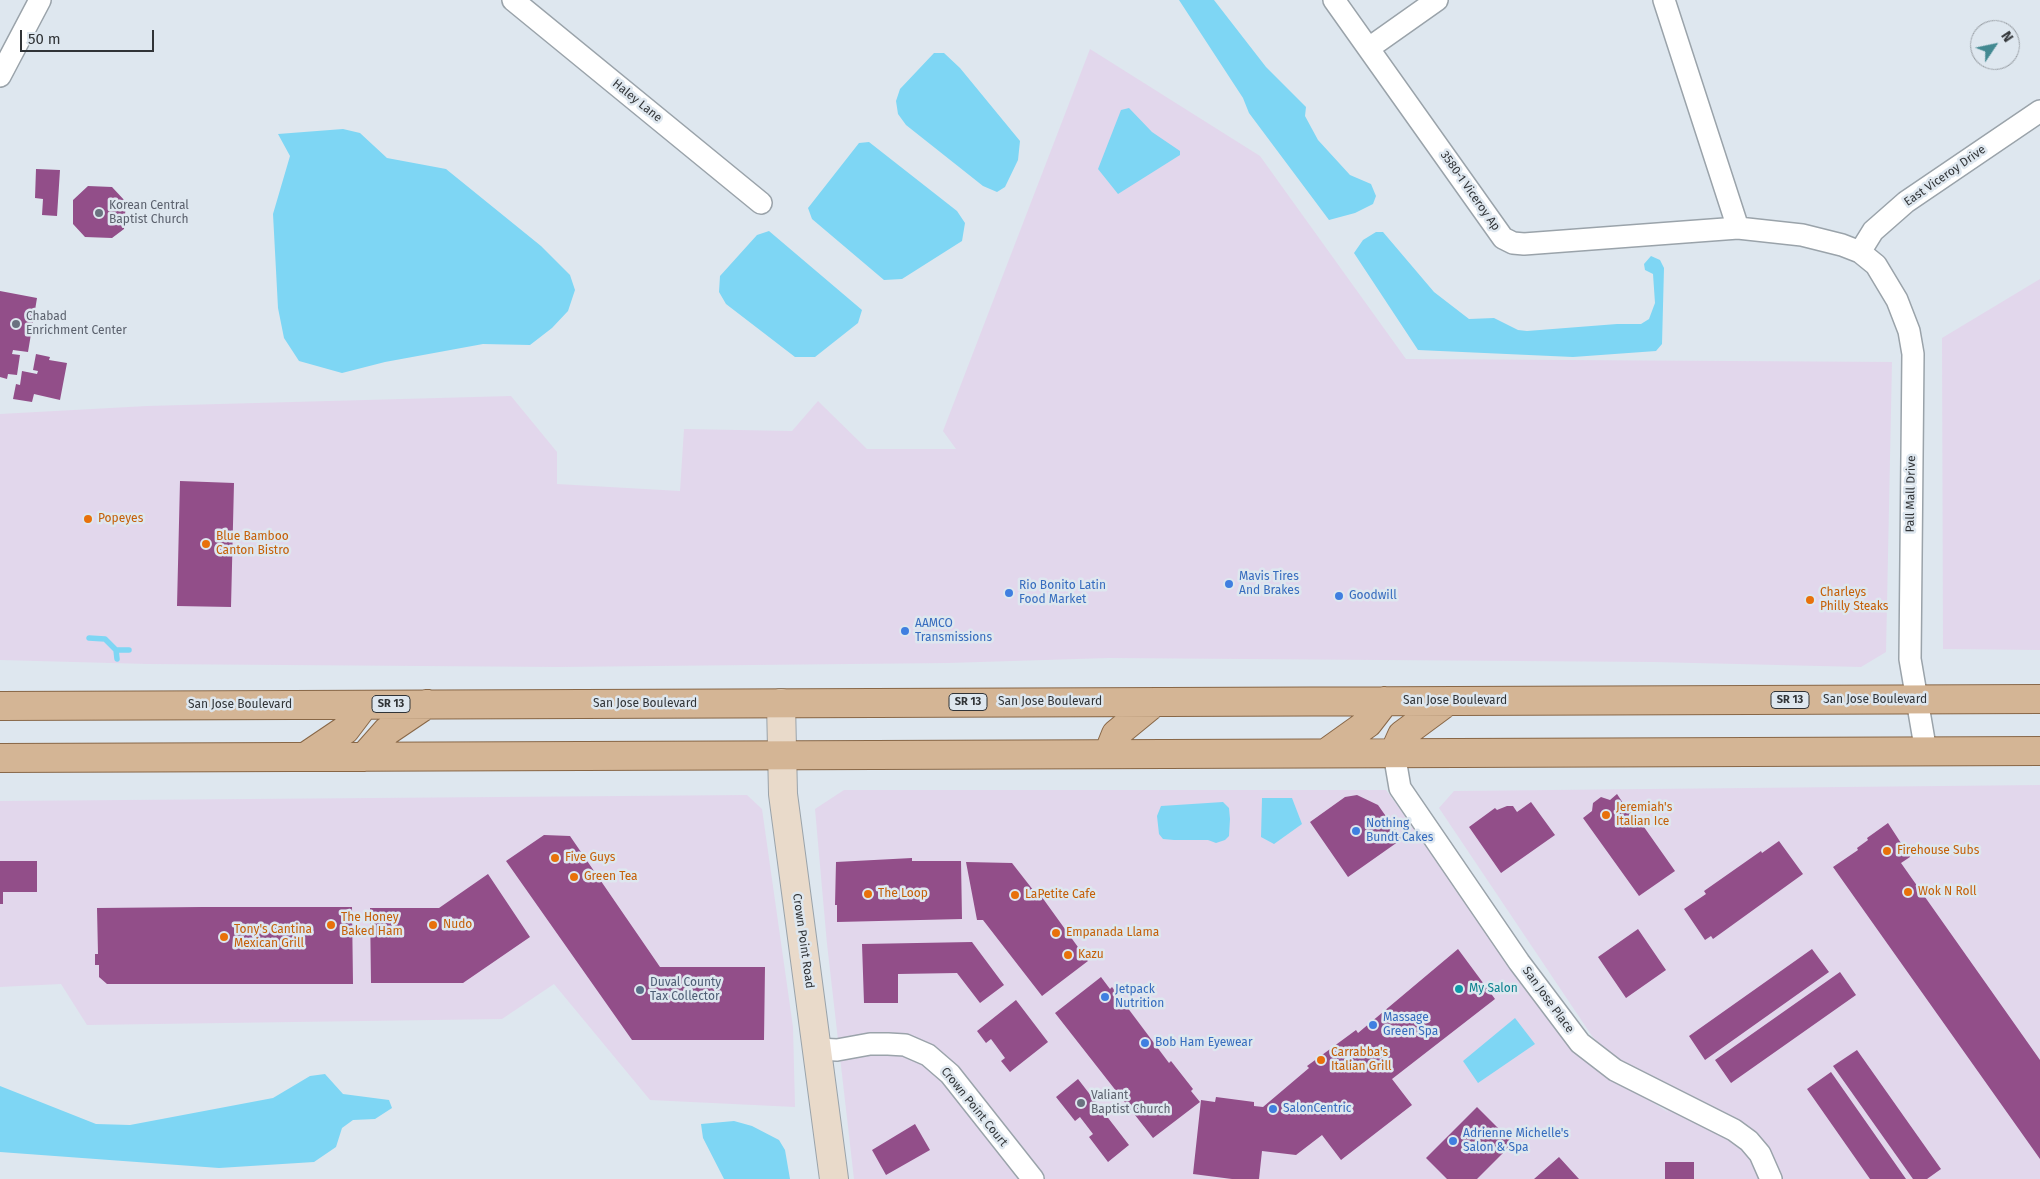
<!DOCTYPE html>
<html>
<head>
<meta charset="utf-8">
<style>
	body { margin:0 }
	#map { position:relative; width:2040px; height:1179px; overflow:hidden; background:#dee7ef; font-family:"Fira Sans",sans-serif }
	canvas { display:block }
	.north { position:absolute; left:1970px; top:20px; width:50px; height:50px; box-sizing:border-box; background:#dee7ef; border:1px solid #999fa5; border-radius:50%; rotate:56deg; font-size:14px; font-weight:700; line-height:20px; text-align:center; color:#313437 }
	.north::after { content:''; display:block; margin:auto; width:18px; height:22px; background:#428991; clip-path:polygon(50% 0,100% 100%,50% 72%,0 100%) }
	.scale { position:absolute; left:20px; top:30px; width:134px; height:22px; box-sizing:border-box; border:2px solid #313437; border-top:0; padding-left:6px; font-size:15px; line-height:18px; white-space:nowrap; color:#313437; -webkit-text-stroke:4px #dee7ef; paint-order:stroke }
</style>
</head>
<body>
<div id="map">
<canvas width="2040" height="1179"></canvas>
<div class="north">N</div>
<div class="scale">50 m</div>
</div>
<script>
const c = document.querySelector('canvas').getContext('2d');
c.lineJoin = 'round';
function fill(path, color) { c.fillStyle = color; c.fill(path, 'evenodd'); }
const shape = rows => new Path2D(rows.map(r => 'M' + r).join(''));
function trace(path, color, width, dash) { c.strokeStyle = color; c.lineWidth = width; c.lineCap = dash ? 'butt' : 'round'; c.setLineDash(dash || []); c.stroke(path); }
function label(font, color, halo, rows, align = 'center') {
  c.font = font + ' "Fira Sans",sans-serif'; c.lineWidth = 5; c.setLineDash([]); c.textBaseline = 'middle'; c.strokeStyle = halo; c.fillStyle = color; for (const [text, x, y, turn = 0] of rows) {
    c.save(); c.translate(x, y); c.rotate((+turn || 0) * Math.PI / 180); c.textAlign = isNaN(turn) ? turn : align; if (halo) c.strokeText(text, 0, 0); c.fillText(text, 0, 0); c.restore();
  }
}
const commercial = shape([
	[1090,49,1260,156,1406,359,1892,362,1886,652,1861,667,1654,662,1109,658,948,663,558,667,148,664,0,660,0,414,147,406,511,396,557,452,557,484,680,491,684,429,792,431,818,401,867,449,956,449,943,431],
	[2040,279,2040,650,1943,649,1942,338],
	[2040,785,2040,1179,854,1179,827,944,815,809,844,790,1386,790,1579,1054,1669,1113,1592,1036,1439,808,1454,791],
	[747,795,762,809,793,1027,795,1107,650,1100,554,984,502,1019,87,1025,61,984,0,987,0,801]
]);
const water = shape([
	[1179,0,1214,0,1266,67,1306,107,1305,116,1318,140,1350,175,1371,184,1376,196,1373,204,1355,213,1329,220,1249,113,1243,98],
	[934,53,944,53,960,68,1020,141,1018,160,1005,187,997,192,983,186,906,125,898,114,896,101,900,89],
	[1129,108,1152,132,1180,151,1180,155,1118,194,1098,169,1121,110],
	[343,129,360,133,387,158,446,169,541,246,570,275,575,290,568,311,552,328,530,345,483,344,385,362,342,373,299,361,284,338,278,308,273,214,290,156,278,134],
	[869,142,957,211,965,223,962,241,902,279,884,280,812,219,808,208,859,143],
	[769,231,862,310,858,323,815,357,795,357,726,304,719,292,720,276,757,235],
	[1376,232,1383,232,1434,292,1469,319,1494,318,1518,330,1527,331,1617,324,1641,324,1649,319,1655,303,1653,274,1645,270,1644,264,1651,256,1660,260,1664,268,1662,344,1656,351,1573,357,1418,350,1354,253,1363,240],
	[1262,798,1292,798,1302,824,1274,844,1261,837],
	[1223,802,1229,808,1230,819,1229,836,1225,840,1216,843,1208,840,1174,840,1163,839,1159,834,1157,816,1161,806],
	[1515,1018,1535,1044,1478,1083,1463,1061],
	[325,1074,343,1094,389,1100,392,1108,375,1119,353,1120,342,1128,336,1147,314,1162,219,1168,0,1152,0,1086,96,1124,130,1125,273,1098,310,1076],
	[734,1121,752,1126,779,1140,785,1150,790,1179,724,1179,703,1138,701,1124]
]);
const stream = shape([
	[89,638,105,639,116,650,129,650],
	[116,650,117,659]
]);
const building = shape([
	[36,169,60,170,57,216,42,215,43,199,35,198],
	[88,186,112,187,126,202,124,229,112,238,85,237,73,224,73,200],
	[0,291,37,298,28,352,13,350,12,354,20,355,17,375,8,374,7,379,0,377],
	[36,354,50,357,49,360,67,363,60,400,34,394,32,402,13,399,16,384,20,385,22,371,37,374,38,371,33,370],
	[180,481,234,483,231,607,177,606],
	[1617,794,1629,812,1632,810,1675,871,1639,896,1583,818,1592,811,1593,803,1601,797,1610,800],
	[1357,795,1378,805,1402,839,1348,877,1310,822,1345,797],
	[1531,802,1555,835,1501,873,1469,827,1495,808,1497,810,1507,806,1513,806,1517,812],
	[1888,823,1910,857,1901,863,2040,1060,2040,1159,1833,867,1858,850,1857,848,1868,840,1867,838],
	[544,835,570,836,660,967,765,967,764,1040,632,1040,506,861],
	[1779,841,1803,874,1713,939,1711,936,1705,940,1684,909,1706,894,1704,891,1761,851,1762,853],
	[912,858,912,861,961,861,962,919,837,922,837,905,835,905,836,862],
	[0,861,37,861,37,892,3,892,3,904,0,904],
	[966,862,1012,863,1037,895,1039,893,1088,961,1042,996,983,920,977,920],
	[488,874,530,937,463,983,371,983,370,908,439,908],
	[202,907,352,907,353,984,107,984,99,977,99,965,95,965,95,954,98,954,97,908],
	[1638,929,1666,970,1626,998,1598,957],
	[972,942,1004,985,980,1003,957,973,898,974,898,1003,864,1003,862,944],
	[1458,949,1495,999,1392,1079,1412,1105,1341,1160,1322,1135,1296,1155,1262,1151,1259,1179,1232,1179,1193,1174,1201,1100,1215,1102,1216,1097,1254,1102,1254,1106,1263,1107,1309,1068,1307,1066,1356,1030,1358,1033],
	[1812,949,1829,972,1705,1060,1689,1036],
	[1840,972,1856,995,1731,1083,1715,1060],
	[1101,977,1110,989,1112,987,1169,1063,1171,1061,1193,1089,1191,1091,1200,1102,1153,1138,1055,1013],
	[1016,1000,1048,1042,1010,1072,1001,1061,1005,1058,991,1039,986,1043,977,1031],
	[1857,1050,1941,1169,1927,1179,1913,1179,1833,1066],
	[1831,1072,1906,1179,1870,1179,1807,1089],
	[1078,1079,1129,1145,1108,1162,1089,1137,1093,1134,1080,1117,1075,1121,1056,1097],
	[1477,1107,1513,1143,1477,1179,1447,1179,1426,1158],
	[915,1124,930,1150,886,1175,872,1150],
	[1559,1157,1579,1179,1534,1179],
	[1665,1162,1694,1162,1694,1179,1665,1179]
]);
const street = shape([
	[513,0,761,203],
	[1334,0,1503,238,1513,243,1524,244,1738,228,1802,235,1842,245,1860,252,1876,265,1897,300,1909,331,1913,354,1910,659,1926,752],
	[1664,0,1738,228],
	[1369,48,1437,0],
	[0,76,40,0],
	[1860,252,1873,231,1906,202,2040,111],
	[1394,753,1400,788,1519,962,1580,1043,1615,1070,1734,1130,1749,1141,1760,1154,1771,1179],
	[817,1049,837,1050,870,1044,888,1044,905,1045,928,1055,950,1074,1033,1179]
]);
const secondary = shape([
	[781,703,783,794,834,1179]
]);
const primary = shape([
	[0,706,2040,699],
	[1326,753,1368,723,1385,701],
	[1394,753,1402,735,1448,701],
	[1108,754,1116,734,1155,702],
	[305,757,345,730,364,705],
	[364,757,387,731,427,704],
	[0,758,2040,751]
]);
const markers = [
	[99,213,5,"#6b7280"],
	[16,324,5,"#6b7280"],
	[88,519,5,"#e8710a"],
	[206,544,5,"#e8710a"],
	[1229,584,5,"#3f7fe0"],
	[1009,593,5,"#3f7fe0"],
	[1339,596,5,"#3f7fe0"],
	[1810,600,5,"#e8710a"],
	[905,631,5,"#3f7fe0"],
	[1606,815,5,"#e8710a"],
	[1356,831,5,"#3f7fe0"],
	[1887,851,5,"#e8710a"],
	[555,858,5,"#e8710a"],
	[574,877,5,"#e8710a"],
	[1908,892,5,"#e8710a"],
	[868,894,5,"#e8710a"],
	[1015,895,5,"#e8710a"],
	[331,925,5,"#e8710a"],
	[433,925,5,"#e8710a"],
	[1056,933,5,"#e8710a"],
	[224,937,5,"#e8710a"],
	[1068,955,5,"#e8710a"],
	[1459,989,5,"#0f9aa8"],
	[640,990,5,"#5c6f8a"],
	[1105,997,5,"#3f7fe0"],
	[1373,1025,5,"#3f7fe0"],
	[1145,1043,5,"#3f7fe0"],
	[1321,1060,5,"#e8710a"],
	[1081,1103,5,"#6b7280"],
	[1273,1109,5,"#3f7fe0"],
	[1453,1141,5,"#3f7fe0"]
];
const shields = [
	[1790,700,38],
	[968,702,38],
	[391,704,38]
];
const shieldNames = [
	["SR 13",1790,700],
	["SR 13",968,702],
	["SR 13",391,704]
];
const streetNames = [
	["Haley Lane",637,101,39],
	["East Viceroy Drive",1945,176,-35],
	["3580-1 Viceroy Ap",1470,191,55],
	["Pall Mall Drive",1911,494,-89],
	["San Jose Boulevard",1875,700],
	["San Jose Boulevard",1455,701],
	["San Jose Boulevard",1050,702],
	["San Jose Boulevard",645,704],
	["San Jose Boulevard",240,705],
	["Crown Point Road",803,941,82],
	["San Jose Place",1548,1000,54],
	["Crown Point Court",974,1107,51]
];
const worshipNames = [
	["Korean Central",109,206],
	["Baptist Church",109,220],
	["Chabad",26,317],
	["Enrichment Center",26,331],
	["Valiant",1091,1096],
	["Baptist Church",1091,1110]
];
const foodNames = [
	["Popeyes",98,519],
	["Blue Bamboo",216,537],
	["Canton Bistro",216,551],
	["Charleys",1820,593],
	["Philly Steaks",1820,607],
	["Jeremiah's",1616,808],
	["Italian Ice",1616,822],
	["Firehouse Subs",1897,851],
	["Five Guys",565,858],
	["Green Tea",584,877],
	["Wok N Roll",1918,892],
	["The Loop",878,894],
	["LaPetite Cafe",1025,895],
	["The Honey",341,918],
	["Baked Ham",341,932],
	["Nudo",443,925],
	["Tony's Cantina",234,930],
	["Mexican Grill",234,944],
	["Empanada Llama",1066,933],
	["Kazu",1078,955],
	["Carrabba's",1331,1053],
	["Italian Grill",1331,1067]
];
const shopNames = [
	["Mavis Tires",1239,577],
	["And Brakes",1239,591],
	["Rio Bonito Latin",1019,586],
	["Food Market",1019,600],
	["Goodwill",1349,596],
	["AAMCO",915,624],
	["Transmissions",915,638],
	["Nothing",1366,824],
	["Bundt Cakes",1366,838],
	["Jetpack",1115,990],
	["Nutrition",1115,1004],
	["Massage",1383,1018],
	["Green Spa",1383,1032],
	["Bob Ham Eyewear",1155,1043],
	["SalonCentric",1283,1109],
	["Adrienne Michelle's",1463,1134],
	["Salon & Spa",1463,1148]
];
const serviceNames = [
	["Duval County",650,983],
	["Tax Collector",650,997]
];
const cultureNames = [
	["My Salon",1469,989]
];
fill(commercial, '#e2d7ec');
fill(water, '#7ed6f4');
trace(stream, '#7ed6f4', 5.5);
fill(building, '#924e89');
trace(street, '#9aa3aa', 24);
trace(secondary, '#9aa3aa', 30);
trace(primary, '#886747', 30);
trace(street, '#fff', 21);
trace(secondary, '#e9daca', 28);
trace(primary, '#d4b595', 28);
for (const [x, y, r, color] of markers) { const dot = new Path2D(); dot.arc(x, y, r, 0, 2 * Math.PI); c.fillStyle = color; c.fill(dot); trace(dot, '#dee7ef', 2); }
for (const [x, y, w] of shields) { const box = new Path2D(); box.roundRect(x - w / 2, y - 8.5, w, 17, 4); c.fillStyle = '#dee7ef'; c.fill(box); trace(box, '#313437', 1); }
label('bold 11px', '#313437', null, shieldNames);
label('12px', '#313437', '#dee7ef', streetNames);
label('12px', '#5b616d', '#dee7ef', worshipNames, 'left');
label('12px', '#c56008', '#dee7ef', foodNames, 'left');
label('12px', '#366cbe', '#dee7ef', shopNames, 'left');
label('12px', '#4e5e75', '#dee7ef', serviceNames, 'left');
label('12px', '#0d838f', '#dee7ef', cultureNames, 'left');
</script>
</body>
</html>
